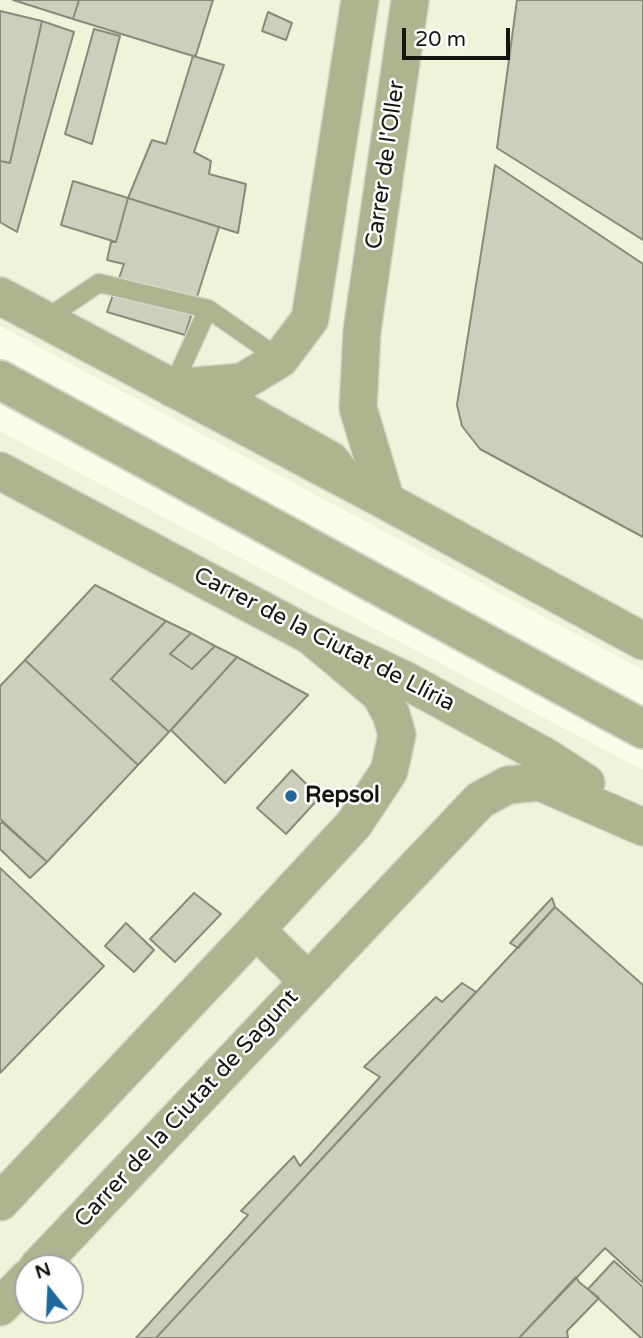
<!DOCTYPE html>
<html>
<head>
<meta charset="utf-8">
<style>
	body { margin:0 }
	#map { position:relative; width:643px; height:1338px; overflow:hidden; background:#fafdea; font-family:"Varela Round",sans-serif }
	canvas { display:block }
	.north { position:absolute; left:14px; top:1254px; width:70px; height:70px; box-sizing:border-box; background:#fff; border:2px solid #a1a19f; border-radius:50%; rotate:342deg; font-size:19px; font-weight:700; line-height:28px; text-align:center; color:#15150f }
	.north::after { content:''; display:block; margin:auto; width:24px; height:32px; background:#20679b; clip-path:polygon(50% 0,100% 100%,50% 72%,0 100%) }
	.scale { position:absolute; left:402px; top:28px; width:108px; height:32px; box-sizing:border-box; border:4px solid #15150f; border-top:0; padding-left:9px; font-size:21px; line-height:24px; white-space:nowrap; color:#15150f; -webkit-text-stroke:5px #fff; paint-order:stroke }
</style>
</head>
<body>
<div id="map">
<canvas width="643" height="1338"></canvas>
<div class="north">N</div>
<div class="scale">20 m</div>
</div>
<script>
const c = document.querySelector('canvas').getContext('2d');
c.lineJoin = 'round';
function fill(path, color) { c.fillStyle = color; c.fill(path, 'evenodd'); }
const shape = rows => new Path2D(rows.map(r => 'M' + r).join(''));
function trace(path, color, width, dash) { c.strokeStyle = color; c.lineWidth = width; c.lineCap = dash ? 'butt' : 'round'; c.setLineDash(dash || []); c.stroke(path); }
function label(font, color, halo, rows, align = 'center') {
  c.font = font + ' "Varela Round",sans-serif'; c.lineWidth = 5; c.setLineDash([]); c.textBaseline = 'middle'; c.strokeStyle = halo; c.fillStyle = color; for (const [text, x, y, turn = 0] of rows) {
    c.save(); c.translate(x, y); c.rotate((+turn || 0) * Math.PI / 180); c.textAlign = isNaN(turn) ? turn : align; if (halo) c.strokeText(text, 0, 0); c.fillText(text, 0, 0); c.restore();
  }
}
const built = shape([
	[0,0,643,0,643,670,0,326],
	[0,431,643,770,643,1338,0,1338],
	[28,1268,70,1268,70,1310,28,1310]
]);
const building = shape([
	[13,0,79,0,73,19,13,0],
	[79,0,213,0,196,55,193,56,73,19,79,0],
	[517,0,643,0,643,240,497,148,517,0],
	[0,11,42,21,10,163,0,161,0,11],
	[268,12,292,23,286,40,262,31,268,12],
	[42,21,74,32,17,232,0,222,0,161,10,163,42,21],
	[94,29,120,36,92,144,65,134,94,29],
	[193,56,224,65,194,152,211,161,209,174,246,184,238,233,128,198,152,140,166,144,193,56],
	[495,165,643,264,643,537,480,449,462,426,457,405,495,165],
	[73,181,128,198,116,242,61,225,73,181],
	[128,198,219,227,185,335,107,312,124,264,107,260,111,242,116,242,128,198],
	[95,585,166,621,111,679,169,732,138,765,25,660,95,585],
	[166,621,191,633,170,654,192,669,215,646,237,657,169,732,111,679,166,621],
	[191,633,215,646,192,669,170,654,191,633],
	[237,657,308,695,225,783,171,730,237,657],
	[25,660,138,765,47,862,0,819,0,686,25,660],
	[292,770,320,797,286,834,257,808,292,770],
	[2,822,47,862,30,878,0,849,0,824,2,822],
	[0,868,104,966,0,1073,0,868],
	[194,893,221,914,175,962,150,939,194,893],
	[552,898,555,907,518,948,510,943,552,898],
	[555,907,643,985,643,1283,605,1248,519,1338,156,1338,555,907],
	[126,923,154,950,134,972,105,946,126,923],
	[462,983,476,992,156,1338,136,1338,248,1215,241,1211,294,1156,300,1166,380,1077,364,1067,436,997,442,1002,462,983],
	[614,1261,643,1287,643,1338,641,1338,588,1289,614,1261],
	[576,1277,579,1282,599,1298,567,1331,568,1338,519,1338,576,1277]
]);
const service = shape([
	[208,309,280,359],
	[44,320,99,283,208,309,172,388],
	[216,400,244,401,337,453,353,474]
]);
const minor = shape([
	[0,296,386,501,643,641],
	[172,388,242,382,280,359,310,319,360,0],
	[0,471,311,636,403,679,546,757,586,783],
	[386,501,358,408,362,331,410,0],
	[256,930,308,981],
	[0,1202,256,930,354,824,389,771,397,735,391,714,380,694,311,636],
	[37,1268,480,800,508,785,540,782,643,827],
	[0,1307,28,1278]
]);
const tertiary = shape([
	[0,380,643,729]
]);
const markers = [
	[291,796,7,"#20679b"]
];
const streetNames = [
	["Carrer de l'Oller",386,165,-82],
	["Carrer de la Ciutat de Llíria",324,640,27],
	["Carrer de la Ciutat de Sagunt",187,1109,-47]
];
const poiNames = [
	["Repsol",305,796]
];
fill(built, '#f0f3d9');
fill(building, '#cccfbc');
trace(building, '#898b7a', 2);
trace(service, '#d5d8c7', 21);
trace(minor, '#d5d8c7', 40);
trace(tertiary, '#d5d8c7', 42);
trace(service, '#afb390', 18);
trace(minor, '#afb390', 37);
trace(tertiary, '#afb390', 38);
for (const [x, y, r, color] of markers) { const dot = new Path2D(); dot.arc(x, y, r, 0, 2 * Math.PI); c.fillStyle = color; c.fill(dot); trace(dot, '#fff', 2.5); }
label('23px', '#15150f', '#fff', streetNames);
label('bold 23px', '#15150f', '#fff', poiNames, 'left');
</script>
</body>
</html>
